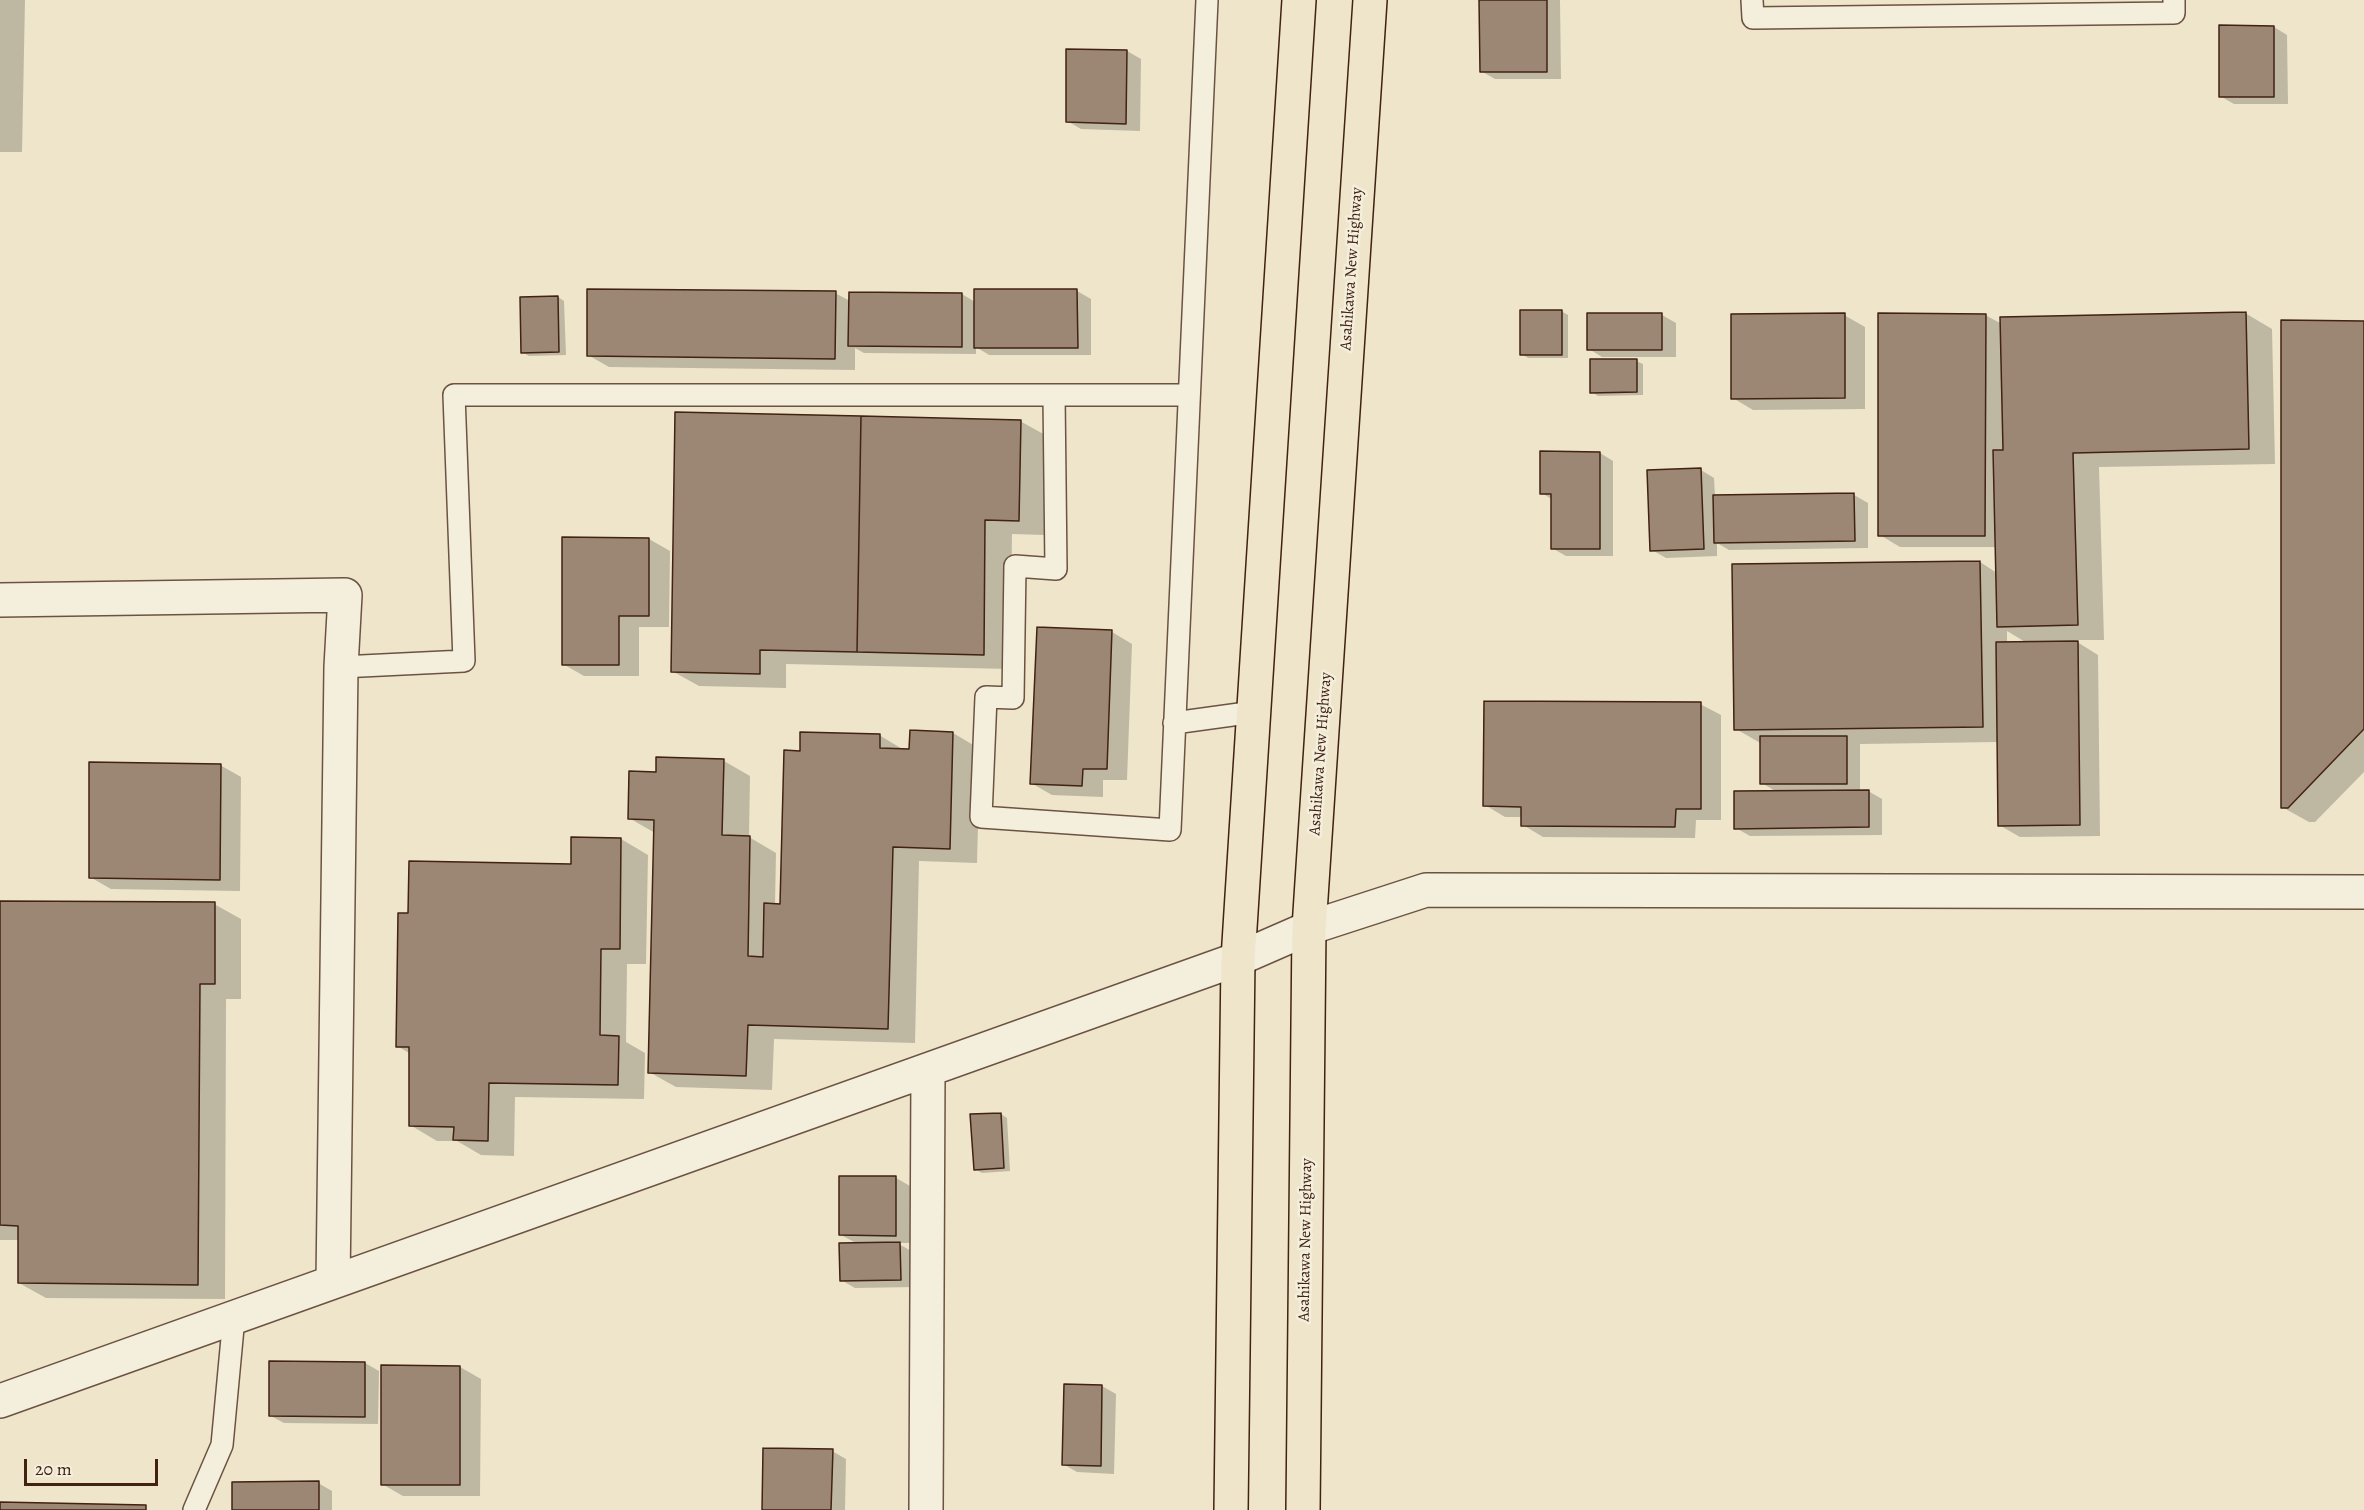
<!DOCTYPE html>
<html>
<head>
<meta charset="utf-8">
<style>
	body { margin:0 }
	#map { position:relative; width:2364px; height:1510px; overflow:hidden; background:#eee5cb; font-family:Alegreya,serif }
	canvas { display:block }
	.scale { position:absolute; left:24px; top:1459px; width:134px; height:27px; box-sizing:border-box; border:3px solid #412213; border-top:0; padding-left:8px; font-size:18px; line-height:21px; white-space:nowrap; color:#412213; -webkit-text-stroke:4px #f4eedd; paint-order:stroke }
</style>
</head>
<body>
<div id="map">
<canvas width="2364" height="1510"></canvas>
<div class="scale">20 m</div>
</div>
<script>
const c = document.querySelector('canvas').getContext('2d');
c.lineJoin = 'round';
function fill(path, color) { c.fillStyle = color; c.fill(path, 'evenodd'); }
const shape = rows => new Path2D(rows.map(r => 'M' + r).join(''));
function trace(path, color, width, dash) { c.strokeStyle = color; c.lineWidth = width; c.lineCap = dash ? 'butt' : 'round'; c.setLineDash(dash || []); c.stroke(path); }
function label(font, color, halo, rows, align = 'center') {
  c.font = font + ' Alegreya,serif'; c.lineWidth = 5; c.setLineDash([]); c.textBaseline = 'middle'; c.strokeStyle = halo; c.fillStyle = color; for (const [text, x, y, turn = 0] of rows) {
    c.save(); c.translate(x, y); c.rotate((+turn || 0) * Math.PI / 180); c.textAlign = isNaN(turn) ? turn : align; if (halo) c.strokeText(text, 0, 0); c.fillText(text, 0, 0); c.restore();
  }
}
const shadow = shape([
	[0,0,25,0,22,152,0,152],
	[1480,0,1560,0,1561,79,1495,79,1481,71],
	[2274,27,2287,35,2288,104,2234,104,2220,96],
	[1127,51,1141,59,1140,131,1081,129,1067,121],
	[975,290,1077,291,1091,299,1091,355,989,355,976,347,976,354,864,353,855,348,855,370,609,367,588,355,835,293,850,301,962,294,975,302],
	[558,297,564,301,566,355,529,356,522,352],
	[1561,311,1568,315,1568,358,1528,358,1522,354],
	[2245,313,2272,329,2275,464,2099,467,2104,640,2074,640,2098,655,2100,836,2020,837,1999,825,1998,742,1860,744,1860,791,1868,791,1882,799,1882,835,1750,836,1736,828,1777,792,1762,783,1762,744,1736,729,1980,562,1997,573,1997,547,1900,547,1880,535,1985,315,2002,324],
	[2007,631,2027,643,2007,643],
	[1662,315,1676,323,1676,357,1602,357,1589,349],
	[1844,315,1865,327,1865,409,1753,410,1733,398],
	[2364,322,2364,772,2315,822,2309,822,2282,807],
	[1636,361,1643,364,1643,395,1598,396,1592,392],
	[1020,421,1047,436,1045,535,1012,534,1010,669,786,664,786,688,699,686,672,671],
	[1600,453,1613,461,1613,556,1566,556,1552,548,1553,500,1542,493],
	[1701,470,1714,478,1715,496,1854,495,1868,503,1868,548,1729,550,1717,543,1717,556,1666,558,1652,550],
	[563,539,649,539,670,551,669,627,639,627,639,676,584,676,563,664],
	[1038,628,1112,632,1132,644,1127,780,1103,780,1103,797,1052,795,1031,783],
	[1700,704,1721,715,1721,820,1696,820,1695,838,1543,837,1523,825,1523,817,1505,817,1485,805],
	[911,732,953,733,980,749,977,863,919,861,915,1043,774,1039,772,1090,676,1087,649,1072,655,833,629,818,657,774,724,761,750,776,749,837,776,853,775,905,782,906,802,752,879,735,904,750,910,750],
	[220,765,241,777,240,891,111,889,90,877],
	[621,839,648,855,646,964,627,964,626,1042,645,1053,644,1099,515,1097,514,1156,481,1155,457,1141,437,1141,410,1125,411,1054,397,1046,410,914,572,865],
	[0,902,214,904,241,919,241,999,226,999,225,1299,46,1298,19,1283,19,1240,0,1240],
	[1001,1114,1007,1118,1010,1171,982,1173,975,1169],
	[896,1178,910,1186,910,1243,897,1243,913,1252,914,1287,855,1288,841,1280,858,1244,841,1235],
	[365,1363,379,1371,378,1424,284,1423,271,1416],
	[383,1366,460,1367,481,1379,480,1496,403,1496,382,1484],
	[1102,1386,1116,1394,1114,1474,1077,1472,1063,1464],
	[832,1451,846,1459,845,1510,763,1510],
	[318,1483,332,1491,332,1510,234,1510]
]);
const building = shape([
	[1479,0,1547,0,1547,72,1480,72,1479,0],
	[2219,25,2274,26,2274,97,2219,97,2219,25],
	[1066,49,1127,50,1126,124,1066,122,1066,49],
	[587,289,836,291,835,359,587,356,587,289],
	[974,289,1077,289,1078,348,974,348,974,289],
	[849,292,962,293,962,347,848,346,849,292],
	[558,296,559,352,521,353,520,297,558,296],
	[1520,310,1562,310,1562,355,1520,355,1520,310],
	[2246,312,2249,449,2073,453,2078,625,1997,627,1993,450,2003,450,2000,317,2246,312],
	[1587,313,1662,313,1662,350,1587,350,1587,313],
	[1845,313,1845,398,1731,399,1731,314,1845,313],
	[1878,313,1986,314,1985,536,1878,536,1878,313],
	[2281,320,2364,321,2364,729,2288,808,2281,808,2281,320],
	[1590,359,1637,359,1637,392,1590,393,1590,359],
	[675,412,861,416,857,652,760,650,760,674,671,672,675,412],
	[861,416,1021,420,1019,521,985,520,984,655,857,652,861,416],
	[1540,451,1600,452,1600,549,1551,549,1551,494,1540,494,1540,451],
	[1701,468,1704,549,1650,551,1647,470,1701,468],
	[1854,493,1855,541,1714,543,1713,495,1854,493],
	[562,537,649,538,649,616,619,616,619,665,562,665,562,537],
	[1980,561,1983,727,1734,730,1732,564,1980,561],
	[1037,627,1112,630,1107,769,1083,769,1082,786,1030,784,1037,627],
	[2078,641,2080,825,1998,826,1996,642,2078,641],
	[1484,701,1701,702,1701,809,1676,809,1675,827,1521,826,1521,807,1483,806,1484,701],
	[910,730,953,732,950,849,893,847,888,1029,748,1025,746,1076,648,1073,654,820,628,819,629,771,656,772,656,757,724,759,722,835,750,836,748,956,763,957,764,903,780,904,784,750,800,751,800,732,880,734,880,748,909,749,910,730],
	[1760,736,1847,736,1847,784,1760,784,1760,736],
	[89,762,221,764,220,880,89,878,89,762],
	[1869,790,1869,827,1734,829,1734,791,1869,790],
	[571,837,621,838,620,949,601,949,600,1035,619,1036,618,1085,489,1083,488,1141,453,1140,454,1127,409,1126,409,1047,396,1047,398,913,408,913,409,861,571,864,571,837],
	[0,901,215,902,215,984,200,984,198,1285,18,1283,18,1226,0,1225,0,901],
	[1001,1113,1004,1168,974,1170,970,1114,1001,1113],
	[839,1176,896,1176,896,1236,839,1235,839,1176],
	[900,1242,901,1280,840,1281,839,1243,900,1242],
	[269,1361,365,1362,365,1417,269,1416,269,1361],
	[381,1365,460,1366,460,1485,381,1485,381,1365],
	[1064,1384,1102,1385,1101,1466,1062,1465,1064,1384],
	[763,1448,833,1449,831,1510,762,1510,763,1448],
	[319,1481,319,1510,232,1510,232,1482,319,1481],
	[0,1502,146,1505,146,1510,0,1510,0,1502]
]);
const lane = shape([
	[1752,0,1753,18,2174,13,2174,0],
	[1054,395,1056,569,1015,566,1013,698,986,697,981,817,1170,830,1207,0],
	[341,667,464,661,454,395,1189,395],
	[1174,723,1254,712],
	[194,1510,222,1445,234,1317]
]);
const street = shape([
	[0,600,345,595,341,667,333,1282],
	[0,1401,1238,959,1309,928,1426,890,2364,892],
	[926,1510,928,1071]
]);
const highway = shape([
	[1231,1510,1238,959,1299,0],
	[1303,1510,1309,928,1370,0]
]);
const streetNames = [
	["Asahikawa New Highway",1352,269,-86],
	["Asahikawa New Highway",1321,754,-86],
	["Asahikawa New Highway",1306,1240,-89]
];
fill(shadow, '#0003');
fill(building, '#9b8773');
trace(building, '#412213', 1.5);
trace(lane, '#6c5341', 24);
trace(street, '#6c5341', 36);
trace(highway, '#412213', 36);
trace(lane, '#f4eedd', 21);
trace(street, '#f4eedd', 33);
trace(highway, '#eee5cb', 33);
label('16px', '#412213', '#f4eedd', streetNames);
</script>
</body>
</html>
